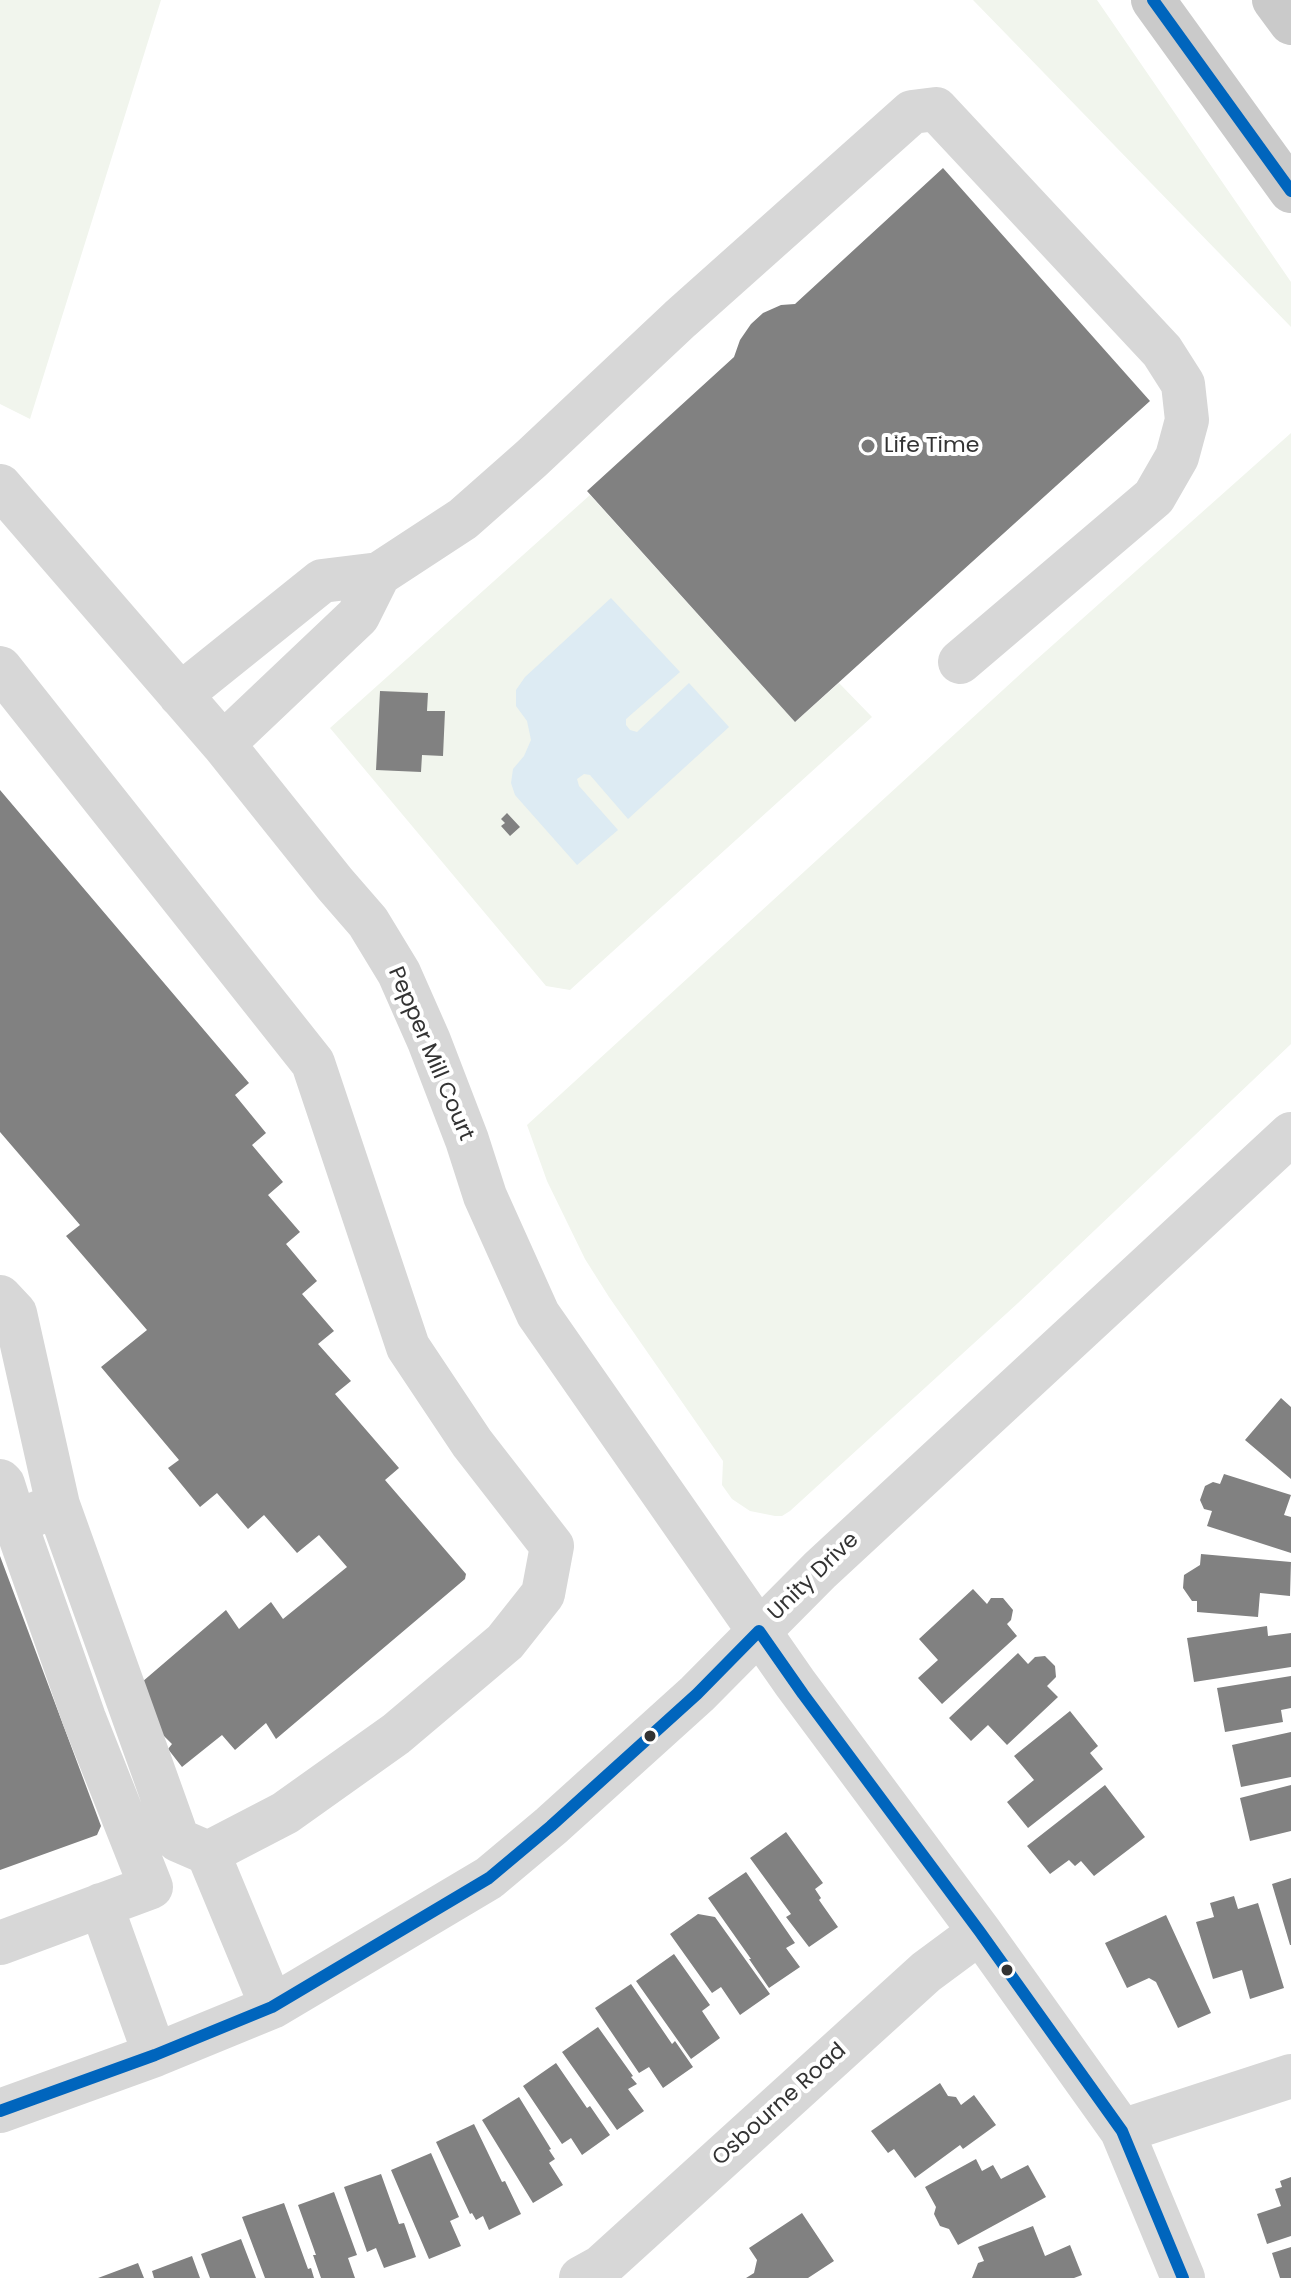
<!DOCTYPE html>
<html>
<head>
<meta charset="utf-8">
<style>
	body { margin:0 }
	canvas { display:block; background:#fff }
</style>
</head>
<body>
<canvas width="1291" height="2278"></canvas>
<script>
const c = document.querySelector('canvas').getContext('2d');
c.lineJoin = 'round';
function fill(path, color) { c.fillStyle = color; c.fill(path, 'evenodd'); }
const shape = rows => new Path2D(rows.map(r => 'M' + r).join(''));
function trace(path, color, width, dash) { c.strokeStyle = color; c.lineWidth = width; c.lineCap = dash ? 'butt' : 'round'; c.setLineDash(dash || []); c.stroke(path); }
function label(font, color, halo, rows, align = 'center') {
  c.font = font + ' Poppins,sans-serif'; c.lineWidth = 8; c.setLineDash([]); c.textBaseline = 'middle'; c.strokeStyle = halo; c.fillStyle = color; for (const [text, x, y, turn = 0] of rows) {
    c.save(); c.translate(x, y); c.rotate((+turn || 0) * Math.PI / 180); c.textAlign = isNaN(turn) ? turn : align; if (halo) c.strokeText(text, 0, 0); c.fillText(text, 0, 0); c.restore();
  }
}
const green = shape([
	[0,0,161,0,30,419,0,404],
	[973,0,1097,0,1291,282,1291,327],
	[1291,433,1291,1044,1018,1303,790,1511,782,1516,775,1516,750,1511,732,1499,722,1485,723,1461,609,1297,585,1259,547,1181,527,1125,1027,668],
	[590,495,795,722,839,683,872,717,570,990,546,986,330,728]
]);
const water = shape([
	[611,598,680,672,626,719,626,725,630,730,637,732,689,683,729,727,628,819,590,775,584,774,577,779,579,786,618,830,577,865,515,795,511,783,513,769,524,756,531,740,527,721,516,706,516,690,525,677]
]);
const building = shape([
	[943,168,1150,401,795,722,587,491,734,357,740,340,751,324,763,313,781,305,795,304],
	[380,691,428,693,427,711,445,711,443,756,422,755,421,772,376,770],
	[0,790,249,1083,235,1095,266,1133,252,1145,283,1182,268,1195,300,1232,286,1244,317,1281,302,1294,334,1331,318,1344,351,1381,335,1394,399,1468,385,1480,466,1574,465,1579,276,1739,266,1723,235,1750,222,1735,182,1767,168,1749,172,1744,160,1732,142,1682,226,1610,239,1629,271,1602,283,1619,347,1567,319,1535,297,1553,264,1515,248,1529,217,1493,200,1507,168,1468,179,1460,101,1367,147,1330,66,1236,80,1225,0,1132],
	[507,813,520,827,510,836,501,826,505,823,501,819],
	[1281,1398,1291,1407,1291,1479,1245,1440],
	[1224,1474,1291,1495,1284,1515,1291,1517,1291,1553,1207,1526,1212,1511,1204,1509,1200,1500,1205,1486,1213,1482,1220,1484],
	[1201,1554,1291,1562,1290,1596,1260,1593,1258,1617,1197,1612,1197,1601,1192,1601,1183,1588,1184,1575,1200,1565],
	[0,1556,101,1826,97,1835,0,1870],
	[973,1589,987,1604,991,1598,1003,1598,1013,1610,1011,1620,1007,1624,1017,1636,942,1704,918,1678,938,1660,919,1639],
	[1267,1626,1268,1636,1291,1633,1291,1667,1194,1682,1187,1638],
	[1018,1653,1028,1664,1035,1657,1045,1656,1055,1666,1056,1677,1047,1686,1058,1697,1007,1745,988,1725,971,1741,949,1718],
	[1291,1676,1291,1708,1281,1710,1283,1722,1225,1732,1217,1688],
	[1070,1711,1098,1746,1090,1753,1103,1769,1028,1828,1007,1802,1034,1780,1014,1756],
	[1291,1732,1291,1777,1241,1787,1232,1745],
	[1105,1785,1145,1837,1094,1876,1081,1861,1075,1866,1069,1860,1050,1874,1027,1846],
	[1291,1785,1291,1831,1250,1841,1240,1798],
	[786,1832,823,1883,815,1889,821,1898,819,1900,838,1927,809,1947,786,1917,791,1914,750,1858],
	[746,1872,795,1943,786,1948,800,1967,769,1988,749,1959,751,1959,708,1898],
	[1291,1878,1291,1945,1290,1945,1272,1884],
	[1234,1896,1238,1909,1258,1903,1284,1988,1250,1999,1242,1970,1213,1979,1196,1922,1214,1917,1210,1903],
	[698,1914,715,1917,770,1994,740,2015,721,1987,712,1993,670,1934],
	[1166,1915,1211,2013,1178,2028,1156,1982,1149,1978,1127,1988,1105,1943],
	[674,1954,710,2005,702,2011,720,2038,691,2059,636,1981],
	[631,1984,672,2044,675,2041,693,2067,663,2088,649,2067,639,2073,595,2008],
	[598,2027,633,2076,631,2077,637,2084,628,2089,644,2111,617,2130,562,2052],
	[556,2063,587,2108,590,2106,610,2135,582,2155,571,2138,562,2144,523,2086],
	[940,2083,948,2096,956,2097,961,2105,974,2095,996,2125,963,2149,960,2145,915,2178,894,2149,888,2153,871,2131],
	[519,2097,551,2149,549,2150,555,2159,549,2163,563,2185,533,2203,482,2120],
	[474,2124,502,2182,505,2181,521,2214,489,2230,483,2216,476,2220,472,2213,470,2214,436,2142],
	[431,2153,459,2217,450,2221,461,2246,429,2259,391,2170],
	[976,2159,982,2171,993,2165,1001,2179,1028,2165,1046,2197,958,2245,949,2229,940,2226,934,2214,936,2207,925,2187],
	[381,2174,399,2224,404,2223,416,2257,384,2268,376,2248,367,2252,344,2187],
	[1291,2177,1291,2236,1267,2244,1257,2214,1281,2206,1275,2189,1282,2187,1280,2181],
	[334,2192,357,2255,348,2258,355,2278,321,2278,313,2255,316,2255,298,2205],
	[284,2203,308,2269,311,2268,314,2278,265,2278,242,2217],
	[802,2213,834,2261,808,2278,746,2278,754,2273,757,2260,749,2248],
	[1033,2226,1045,2256,1070,2245,1082,2275,1074,2278,972,2278,978,2263,984,2261,978,2247],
	[241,2239,256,2278,210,2278,201,2254],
	[1291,2247,1291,2278,1280,2278,1272,2253],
	[192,2256,200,2278,154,2278,152,2271],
	[138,2263,144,2278,98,2278]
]);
const minor = shape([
	[0,486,223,744,335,884,368,922,399,973,429,1041,467,1140,485,1196,538,1314,795,1683,980,1932,1122,2131,1183,2278],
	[0,668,313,1063,408,1347,472,1443,552,1546,543,1594,505,1642,396,1734,285,1813,208,1853],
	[180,695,322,581,379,574,463,519,531,459,680,319,912,112,936,109,1162,351,1183,384,1187,420,1177,457,1154,497,960,662],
	[223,744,358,616,379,574],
	[0,1297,15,1313,58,1505],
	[0,1481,3,1484,15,1522,84,1718,151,1887,0,1943],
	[15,1522,58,1505,178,1840,208,1853,272,2007],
	[101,1905,155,2055],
	[0,2111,155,2055,272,2007,489,1878,551,1826,697,1694,820,1570,1291,1134],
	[1122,2131,1291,2076],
	[581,2278,601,2267,926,1972,980,1932]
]);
const major = shape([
	[1153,0,1291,191],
	[1274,0,1291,23]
]);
const bus1 = shape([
	[1153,0,1291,191],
	[0,2111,155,2055,272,2007,489,1878,551,1826,697,1694,759,1631,803,1694,980,1932,1122,2131,1183,2278]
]);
const markers = [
	[868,446,8,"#7a7a7a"],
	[650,1736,7,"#333"],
	[1007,1970,7,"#333"]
];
const poiNames = [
	["Life Time",884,446]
];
const streetNames = [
	["Pepper Mill Court",430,1054,67],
	["Unity Drive",814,1577,-44],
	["Osbourne Road",780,2105,-42]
];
fill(green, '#f1f5ed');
fill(water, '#ddebf3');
fill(building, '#818181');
trace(minor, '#d7d7d7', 44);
trace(major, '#cacaca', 44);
trace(bus1, '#0065bd', 12);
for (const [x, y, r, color] of markers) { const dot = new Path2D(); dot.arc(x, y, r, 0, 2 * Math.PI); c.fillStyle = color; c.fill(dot); trace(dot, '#fff', 3); }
label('22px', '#333', '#fff', poiNames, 'left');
label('22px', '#333', '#fff', streetNames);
</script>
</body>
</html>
